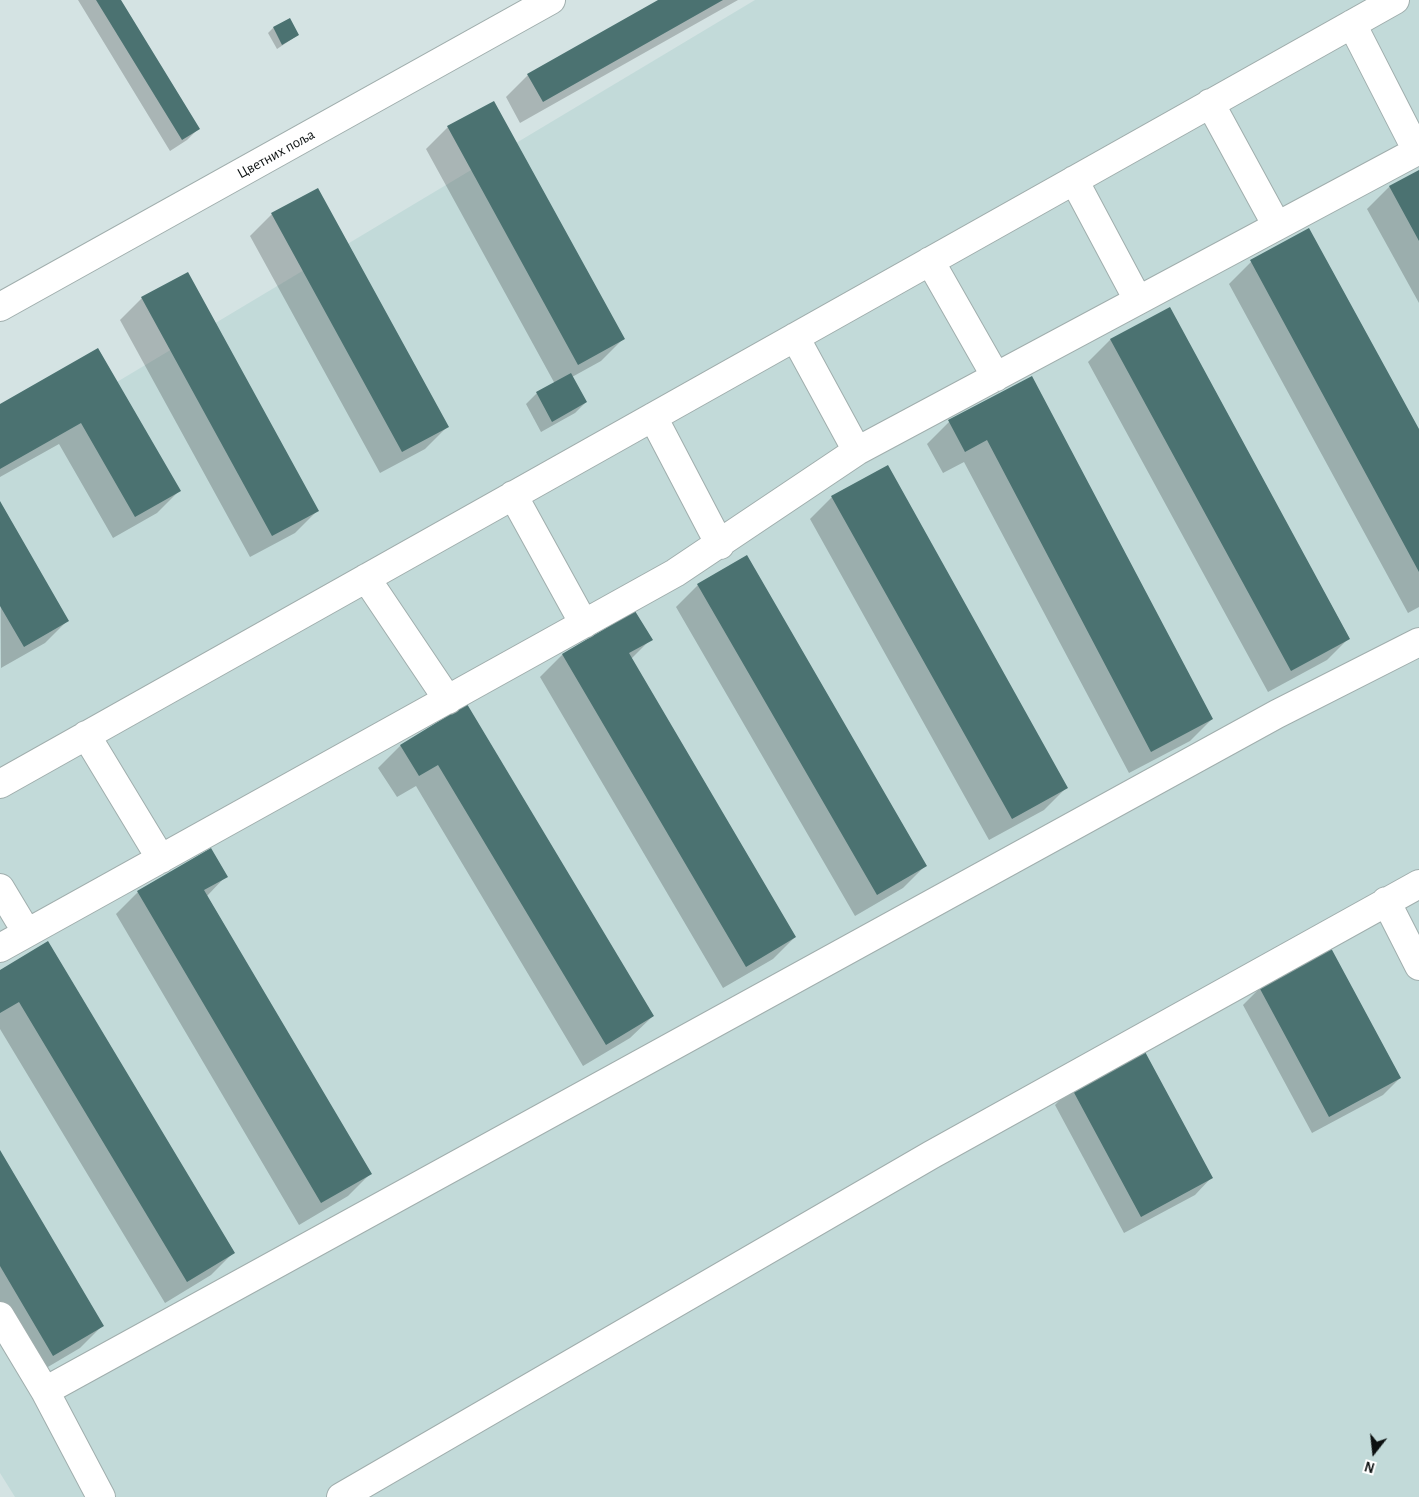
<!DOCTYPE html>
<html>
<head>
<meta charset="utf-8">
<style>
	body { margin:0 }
	#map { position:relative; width:1419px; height:1497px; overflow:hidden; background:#d4e3e3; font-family:"Alegreya Sans",sans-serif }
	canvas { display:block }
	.north { position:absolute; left:1349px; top:1427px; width:50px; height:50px; -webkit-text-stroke:4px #fff; paint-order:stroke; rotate:196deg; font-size:14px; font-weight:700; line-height:20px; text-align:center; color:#0c1111 }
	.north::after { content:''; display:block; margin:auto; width:18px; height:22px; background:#0c1111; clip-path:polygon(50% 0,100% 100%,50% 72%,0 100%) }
</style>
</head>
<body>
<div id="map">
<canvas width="1419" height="1497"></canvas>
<div class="north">N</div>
</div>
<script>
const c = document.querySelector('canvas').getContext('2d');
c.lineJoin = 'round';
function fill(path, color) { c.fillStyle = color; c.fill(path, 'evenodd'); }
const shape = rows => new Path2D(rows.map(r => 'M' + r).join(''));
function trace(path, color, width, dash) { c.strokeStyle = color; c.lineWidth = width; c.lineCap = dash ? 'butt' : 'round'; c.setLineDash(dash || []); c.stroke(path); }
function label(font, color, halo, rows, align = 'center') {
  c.font = font + ' "Alegreya Sans",sans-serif'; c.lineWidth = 4; c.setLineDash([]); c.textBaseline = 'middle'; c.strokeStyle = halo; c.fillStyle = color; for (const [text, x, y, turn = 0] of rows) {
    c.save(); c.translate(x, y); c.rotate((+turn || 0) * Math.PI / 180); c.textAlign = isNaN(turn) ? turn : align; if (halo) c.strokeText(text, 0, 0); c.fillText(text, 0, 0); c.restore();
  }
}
const built = shape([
	[755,0,1419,0,1419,1497,15,1497,0,1473,0,452]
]);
const shadow = shape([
	[78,0,119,0,198,129,187,140,170,151],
	[661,0,738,0,520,123,506,97,528,75],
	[273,28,298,35,277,49,268,33],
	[448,127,623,339,601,361,572,377,586,402,575,413,541,432,526,404,537,393,555,384,426,149],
	[1419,171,1419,303,1367,209,1389,187],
	[272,214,447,427,425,449,380,473,250,236],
	[1309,230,1419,432,1419,607,1408,613,1229,284,1251,262],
	[142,298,317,511,295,533,250,557,120,320],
	[1169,309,1349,638,1327,660,1268,692,1088,362,1110,340],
	[98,349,179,491,157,513,113,538,59,444,0,477,0,405],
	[1032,378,1212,719,1190,741,1129,773,964,462,943,473,927,444,949,422],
	[832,497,1066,788,1044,810,989,840,810,519],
	[0,504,67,621,45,643,1,668],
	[698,585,925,866,903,888,855,916,676,607],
	[635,612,651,639,631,659,795,937,773,959,723,988,540,677,562,655],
	[467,706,653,1016,630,1038,583,1066,416,786,397,797,378,768,400,746],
	[226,876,207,896,370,1174,348,1196,299,1225,116,914,138,892],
	[1330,950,1400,1078,1383,1095,1312,1133,1243,1005,1260,988],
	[0,972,233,1253,211,1275,165,1303,0,1029],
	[1071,1088,1211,1178,1195,1195,1124,1233,1055,1105],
	[0,1153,102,1326,80,1348,31,1377,0,1325]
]);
const building = shape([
	[96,0,121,0,200,129,182,140],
	[658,0,723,0,543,102,527,74],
	[290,18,299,35,282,45,273,27],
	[494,101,625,339,578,365,447,126],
	[1419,170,1419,241,1389,186],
	[318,188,449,427,402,452,271,213],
	[1309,228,1419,429,1419,572,1250,260],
	[188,272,319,511,272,536,141,297],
	[1170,307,1350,639,1291,671,1110,339],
	[98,348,181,491,135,517,81,423,0,469,0,404],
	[571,373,587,402,552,422,536,392],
	[1032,376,1213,719,1151,752,987,440,965,452,948,420],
	[888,465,1068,788,1012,819,831,496],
	[0,501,69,621,24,647,0,606],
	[747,555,927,866,877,895,697,584],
	[635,611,653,640,629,653,796,937,746,967,562,654],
	[467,704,654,1016,606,1045,438,765,419,776,400,745],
	[211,848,228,877,204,890,372,1174,321,1203,137,891],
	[48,941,235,1253,187,1282,19,1002,0,1013,0,970],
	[1331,948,1401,1078,1329,1117,1259,987],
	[1143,1048,1213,1178,1141,1217,1071,1087],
	[0,1150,104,1326,53,1356,0,1266]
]);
const minor = shape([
	[1352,24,1417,151],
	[1210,103,1277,226],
	[1074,180,1138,300],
	[930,261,996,377],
	[0,307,551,0],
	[795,337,857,451],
	[653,417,720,545],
	[513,495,584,624],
	[366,578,448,700],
	[86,735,161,859],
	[0,784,1395,0],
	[0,888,27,933],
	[1386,901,1419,966],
	[0,948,675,573,857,451,1419,150],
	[0,1316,45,1391,101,1497],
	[45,1391,1277,714,1419,642],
	[341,1497,931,1155,1419,884]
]);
const streetNames = [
	["Цветних поља",276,154,-29]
];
fill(built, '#c2dad9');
fill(shadow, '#0003');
fill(building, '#4b7271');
trace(minor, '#a0aead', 30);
trace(minor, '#fff', 28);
label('15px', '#0c1111', '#fff', streetNames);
</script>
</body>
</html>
